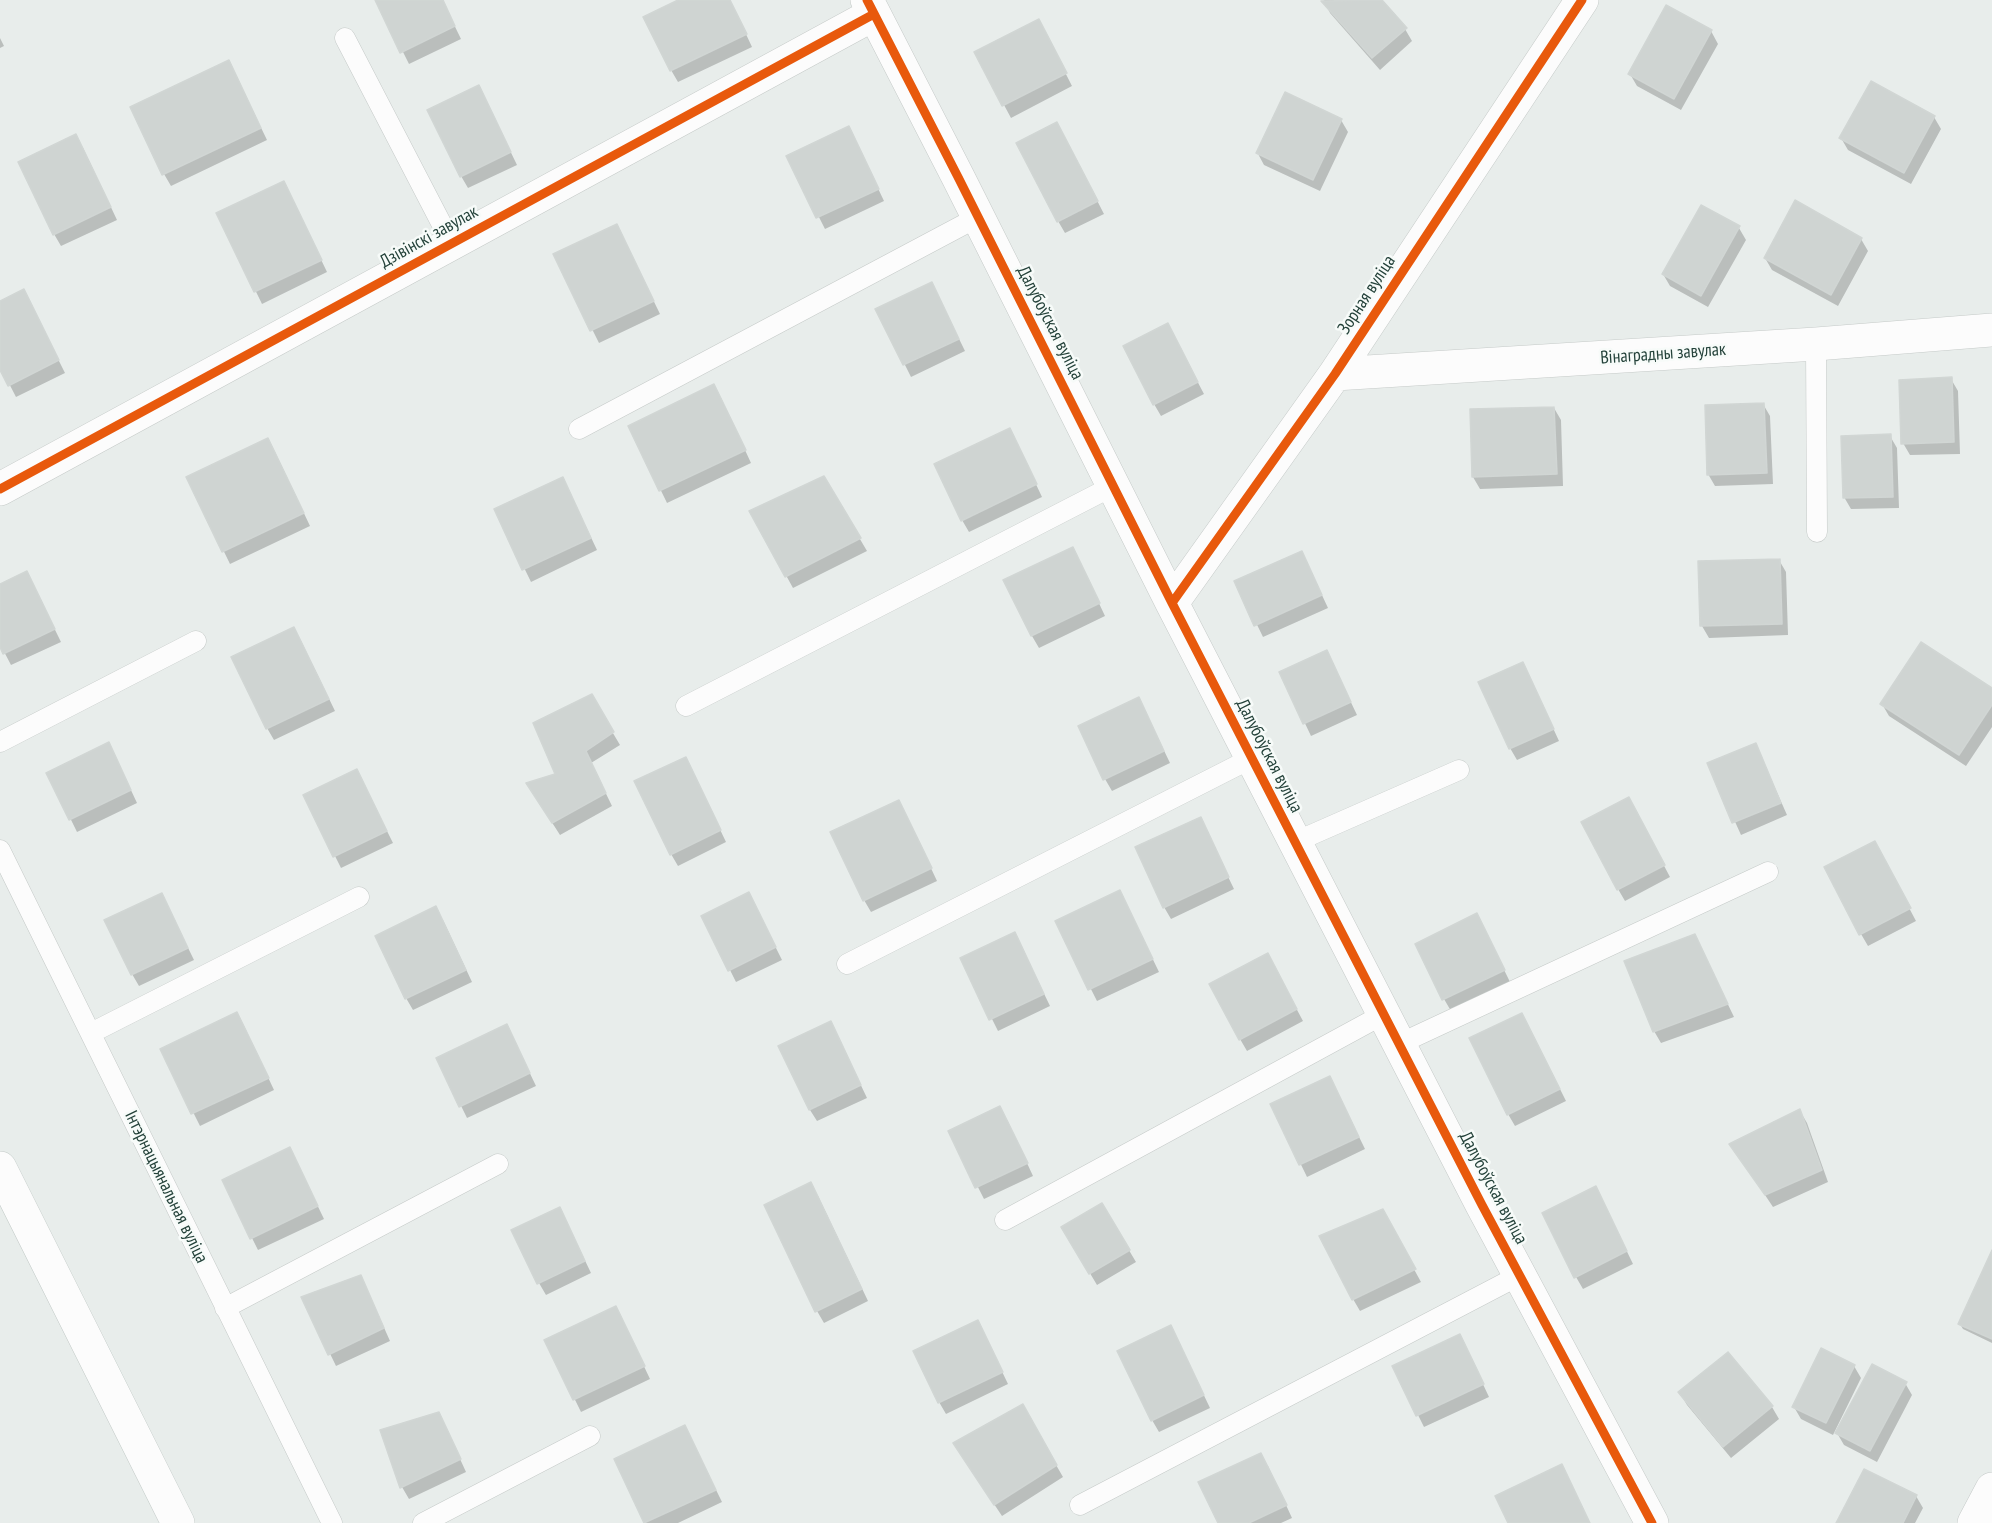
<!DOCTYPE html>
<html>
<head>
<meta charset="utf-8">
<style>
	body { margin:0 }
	canvas { display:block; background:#e8edeb }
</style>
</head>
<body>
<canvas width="1992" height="1523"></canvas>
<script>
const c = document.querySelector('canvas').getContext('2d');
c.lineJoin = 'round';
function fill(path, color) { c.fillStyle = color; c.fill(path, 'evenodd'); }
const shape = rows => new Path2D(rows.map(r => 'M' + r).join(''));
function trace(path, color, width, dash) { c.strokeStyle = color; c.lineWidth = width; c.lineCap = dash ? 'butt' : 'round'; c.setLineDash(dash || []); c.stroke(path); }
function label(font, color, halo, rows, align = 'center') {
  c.font = font + ' "PT Sans Narrow",sans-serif'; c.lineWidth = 5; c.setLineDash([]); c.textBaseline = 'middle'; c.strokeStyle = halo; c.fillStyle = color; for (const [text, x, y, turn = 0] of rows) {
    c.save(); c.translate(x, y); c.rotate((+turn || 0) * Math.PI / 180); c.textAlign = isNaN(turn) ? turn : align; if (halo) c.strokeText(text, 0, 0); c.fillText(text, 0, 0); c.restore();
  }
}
const shadow = shape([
	[377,0,442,0,461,39,409,64],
	[682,0,730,0,752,47,678,82,671,70],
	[1324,0,1380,0,1405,29,1412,41,1380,70,1330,13],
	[1711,31,1718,44,1681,110,1637,86,1630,74],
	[1045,33,1072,86,1011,118,976,53],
	[0,38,4,46,0,48],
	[235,74,267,140,171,186,164,174],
	[485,99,517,165,468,188,461,176],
	[1934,117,1941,129,1911,184,1848,150,1841,138],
	[1341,120,1348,132,1320,191,1264,165,1257,152],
	[1064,136,1104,214,1065,233,1058,221],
	[855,140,884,201,825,229,788,156],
	[83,148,117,220,61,246,54,234],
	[290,195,327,272,262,304,218,214],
	[1739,228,1746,240,1708,307,1670,286,1663,274],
	[623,238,660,314,599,343,555,255],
	[1861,239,1868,251,1838,306,1772,270,1765,258],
	[938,296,965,351,911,377,877,309],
	[0,302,30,303,65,373,16,397,0,366],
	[1174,337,1204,394,1161,416,1154,404],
	[1951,379,1958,391,1960,454,1910,455,1903,443],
	[721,398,751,463,667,503,630,427],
	[1763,404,1770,416,1773,484,1715,486,1708,474],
	[1554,408,1561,420,1563,486,1480,489,1473,477],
	[1890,436,1897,448,1899,508,1851,509,1844,497],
	[1016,442,1042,497,969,532,962,520],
	[275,452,310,526,230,564,188,478],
	[824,478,867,551,793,588,751,512],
	[569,491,597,550,531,582,496,510],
	[1779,560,1786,572,1788,635,1709,638,1702,626],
	[1079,561,1105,616,1039,648,1032,636],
	[1308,565,1328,608,1263,637,1236,582],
	[33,585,61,642,11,665,0,644,0,586],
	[301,641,335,711,274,740,267,728],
	[1327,652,1357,715,1311,736,1281,673],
	[1529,676,1559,741,1517,760,1510,748],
	[1992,690,1992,727,1966,766,1889,716,1882,704],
	[591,696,620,745,591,763,612,806,560,835,535,796,557,775],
	[1145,711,1170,763,1112,791,1105,779],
	[1756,745,1787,815,1741,835,1709,764],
	[115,756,137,803,77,832,48,773],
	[357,771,393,843,341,868,305,796],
	[692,771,726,842,678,866,671,854],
	[1635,811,1670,877,1625,901,1618,889],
	[905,813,937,881,871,912,864,900],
	[1200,819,1234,889,1171,919,1164,907],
	[1881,855,1916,921,1868,946,1861,934],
	[1126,904,1159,972,1097,1001,1057,922],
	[755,906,782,960,736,982,730,970],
	[168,907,194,960,139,986,132,974],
	[443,920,472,982,413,1010,406,998],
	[1483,927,1510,982,1451,1011,1444,999],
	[1695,936,1734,1017,1661,1043,1654,1031],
	[1021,946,1050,1006,998,1031,962,959],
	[1274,967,1303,1021,1247,1051,1240,1039],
	[244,1026,274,1090,200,1126,162,1050],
	[1529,1027,1566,1101,1515,1126,1508,1114],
	[837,1035,867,1098,817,1121,810,1110],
	[513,1038,536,1086,467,1118,438,1059],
	[1336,1090,1365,1149,1307,1177,1272,1105],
	[1800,1111,1807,1123,1828,1182,1773,1207,1731,1144],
	[1007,1120,1033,1176,984,1199,950,1132],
	[296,1161,324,1219,258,1250,252,1238],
	[818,1196,868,1301,824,1323,817,1311],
	[1602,1200,1633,1264,1583,1289,1576,1277],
	[1102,1205,1136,1262,1097,1285,1063,1228],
	[1382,1211,1421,1282,1360,1311,1353,1299],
	[566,1221,591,1273,546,1295,539,1283],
	[1992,1254,1992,1343,1963,1329,1960,1324],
	[361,1276,390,1341,336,1366,303,1298],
	[622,1320,650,1379,581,1412,546,1341],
	[984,1334,1008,1384,946,1414,939,1402],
	[1177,1339,1210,1408,1159,1432,1152,1420],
	[1466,1348,1489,1397,1424,1427,1394,1367],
	[1728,1354,1772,1407,1779,1419,1731,1458,1687,1405,1680,1393],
	[1854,1366,1861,1378,1833,1435,1801,1419,1794,1407],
	[1905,1383,1912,1395,1877,1462,1844,1445,1837,1433],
	[1022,1406,1063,1477,1002,1516,962,1456],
	[445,1426,466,1472,409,1499,402,1487,382,1431],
	[691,1439,722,1502,678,1523,646,1523,616,1460],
	[1268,1466,1292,1518,1281,1523,1219,1523],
	[1916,1496,1923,1508,1915,1523,1838,1523]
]);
const building = shape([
	[375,0,443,0,455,26,400,53,375,0],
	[678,0,730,0,747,34,670,71,643,17,678,0],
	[1382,0,1407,28,1372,58,1321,1,1382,0],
	[1666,5,1712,30,1674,99,1628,74,1666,5],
	[1039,19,1067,73,1002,106,974,52,1039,19],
	[229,60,261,128,162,175,130,107,229,60],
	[1871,81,1935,116,1904,173,1839,138,1871,81],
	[479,85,511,152,460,177,427,110,479,85],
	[1285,92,1342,119,1313,180,1256,153,1285,92],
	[1057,122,1098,201,1057,222,1016,143,1057,122],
	[849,126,879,189,816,218,786,156,849,126],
	[76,134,111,207,53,235,18,162,76,134],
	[284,181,322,260,254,292,216,213,284,181],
	[1795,200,1862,238,1831,295,1764,258,1795,200],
	[1701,205,1740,226,1701,296,1662,274,1701,205],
	[617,224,654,301,590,331,553,254,617,224],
	[932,282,959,339,903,365,875,309,932,282],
	[24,289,59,360,8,386,0,370,0,301,24,289],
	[1168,323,1198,382,1153,405,1123,346,1168,323],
	[1952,377,1954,442,1901,444,1899,380,1952,377],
	[714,384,746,450,659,491,628,426,714,384],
	[1764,403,1767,473,1707,475,1705,405,1764,403],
	[1554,407,1557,474,1472,477,1470,409,1554,407],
	[1010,428,1037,484,961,521,934,464,1010,428],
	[1891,434,1893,497,1843,498,1841,436,1891,434],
	[268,438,304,513,222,552,186,477,268,438],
	[824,476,861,538,785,577,749,511,824,476],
	[563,477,591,538,522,570,494,509,563,477],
	[1073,547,1100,603,1031,636,1003,580,1073,547],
	[1302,551,1322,595,1254,626,1234,581,1302,551],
	[1780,559,1782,624,1700,626,1698,561,1780,559],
	[27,571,55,629,3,654,0,647,0,584,27,571],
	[294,627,329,699,266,729,231,657,294,627],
	[1921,642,1992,688,1992,705,1959,755,1880,704,1921,642],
	[1327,650,1351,702,1303,724,1279,672,1327,650],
	[1523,662,1554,729,1509,749,1478,682,1523,662],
	[592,694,614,732,586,751,606,793,552,823,526,783,555,774,533,723,592,694],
	[1139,697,1164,751,1103,780,1078,726,1139,697],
	[109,742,131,790,69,820,46,773,109,742],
	[1756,743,1781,803,1732,823,1707,763,1756,743],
	[686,757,721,830,670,855,634,781,686,757],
	[357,769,387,831,333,857,303,795,357,769],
	[1629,797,1665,865,1617,890,1581,822,1629,797],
	[899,800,932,868,863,901,830,832,899,800],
	[1201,817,1229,877,1163,908,1135,847,1201,817],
	[1875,841,1911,908,1859,935,1824,867,1875,841],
	[1120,890,1153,959,1088,990,1055,921,1120,890],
	[749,892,776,947,728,971,701,916,749,892],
	[162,893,188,948,131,975,104,920,162,893],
	[436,906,466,970,405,999,375,936,436,906],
	[1477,913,1505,970,1442,1000,1415,944,1477,913],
	[1015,932,1044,994,989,1020,960,958,1015,932],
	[1695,934,1728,1004,1653,1032,1624,961,1695,934],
	[1268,953,1297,1009,1239,1040,1209,984,1268,953],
	[237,1012,269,1078,191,1114,160,1049,237,1012],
	[1522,1013,1560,1089,1507,1115,1469,1038,1522,1013],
	[831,1021,861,1085,809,1110,778,1046,831,1021],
	[507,1024,530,1073,459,1107,436,1058,507,1024],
	[1330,1076,1359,1137,1299,1165,1270,1104,1330,1076],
	[1000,1106,1028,1163,975,1188,948,1131,1000,1106],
	[1800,1109,1822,1170,1765,1195,1729,1144,1800,1109],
	[290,1147,318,1206,250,1239,222,1180,290,1147],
	[811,1182,862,1289,815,1312,764,1205,811,1182],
	[1596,1186,1627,1251,1574,1278,1542,1213,1596,1186],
	[1102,1203,1130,1250,1089,1274,1061,1227,1102,1203],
	[560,1207,585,1261,537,1284,511,1230,560,1207],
	[1383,1209,1416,1269,1352,1300,1319,1236,1383,1209],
	[1992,1250,1992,1339,1958,1324,1992,1250],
	[361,1275,384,1328,328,1355,301,1297,361,1275],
	[616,1306,645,1366,573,1400,544,1340,616,1306],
	[978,1320,1003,1372,938,1403,913,1351,978,1320],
	[1171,1325,1204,1395,1151,1421,1117,1351,1171,1325],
	[1460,1334,1484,1384,1416,1416,1392,1366,1460,1334],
	[1821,1348,1855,1365,1826,1423,1792,1407,1821,1348],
	[1728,1352,1773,1406,1723,1447,1678,1392,1728,1352],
	[1872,1364,1907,1382,1870,1451,1835,1433,1872,1364],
	[1023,1404,1057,1465,994,1505,953,1443,1023,1404],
	[439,1412,461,1459,400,1488,380,1430,439,1412],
	[685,1425,716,1490,644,1523,614,1459,685,1425],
	[1261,1453,1287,1505,1249,1523,1218,1523,1198,1482,1261,1453],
	[1562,1464,1590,1523,1508,1523,1495,1496,1562,1464],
	[1864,1469,1917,1495,1903,1523,1836,1523,1864,1469]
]);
const lane = shape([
	[345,38,452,244],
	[1816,344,1817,532],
	[579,429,978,217],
	[686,706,1113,486],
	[0,742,196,641],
	[1295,842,1459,770],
	[0,850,332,1523],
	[847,964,1252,758],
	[91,1033,359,897],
	[1399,1044,1768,872],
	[1005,1220,1384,1014],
	[225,1308,498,1164],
	[1080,1505,1520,1275],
	[423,1523,590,1436]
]);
const street = shape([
	[867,0,958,177,1172,603,1482,1205,1652,1523],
	[1335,374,1816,344,1992,330],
	[0,489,874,14],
	[1172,603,1335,374,1582,0],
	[1974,1523,1992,1489]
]);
const secondary = shape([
	[0,1168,178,1523]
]);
const cycleway = shape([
	[867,0,958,177,1172,603,1482,1205,1652,1523],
	[0,489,874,14],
	[1172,603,1335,374,1582,0]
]);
const streetNames = [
	["Дзівінскі завулак",429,237,-29],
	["Зорная вуліца",1367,295,-57],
	["Далубоўская вуліца",1050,323,63],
	["Вінаградны завулак",1663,354,-4],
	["Далубоўская вуліца",1269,756,63],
	["Інтэрнацыянальная вуліца",166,1187,64],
	["Далубоўская вуліца",1493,1188,62]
];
fill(shadow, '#0003');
fill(building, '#cfd4d2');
trace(building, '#d1d6d4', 1.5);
trace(lane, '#c5cac8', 21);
trace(street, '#c5cac8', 34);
trace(secondary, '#c3cbc8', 34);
trace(lane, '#fcfcfc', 20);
trace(street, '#fcfcfc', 33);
trace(secondary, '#fcfcfc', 33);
trace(cycleway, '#e8590c', 9);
label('18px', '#24423a', '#f7fbf9', streetNames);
</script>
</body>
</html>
